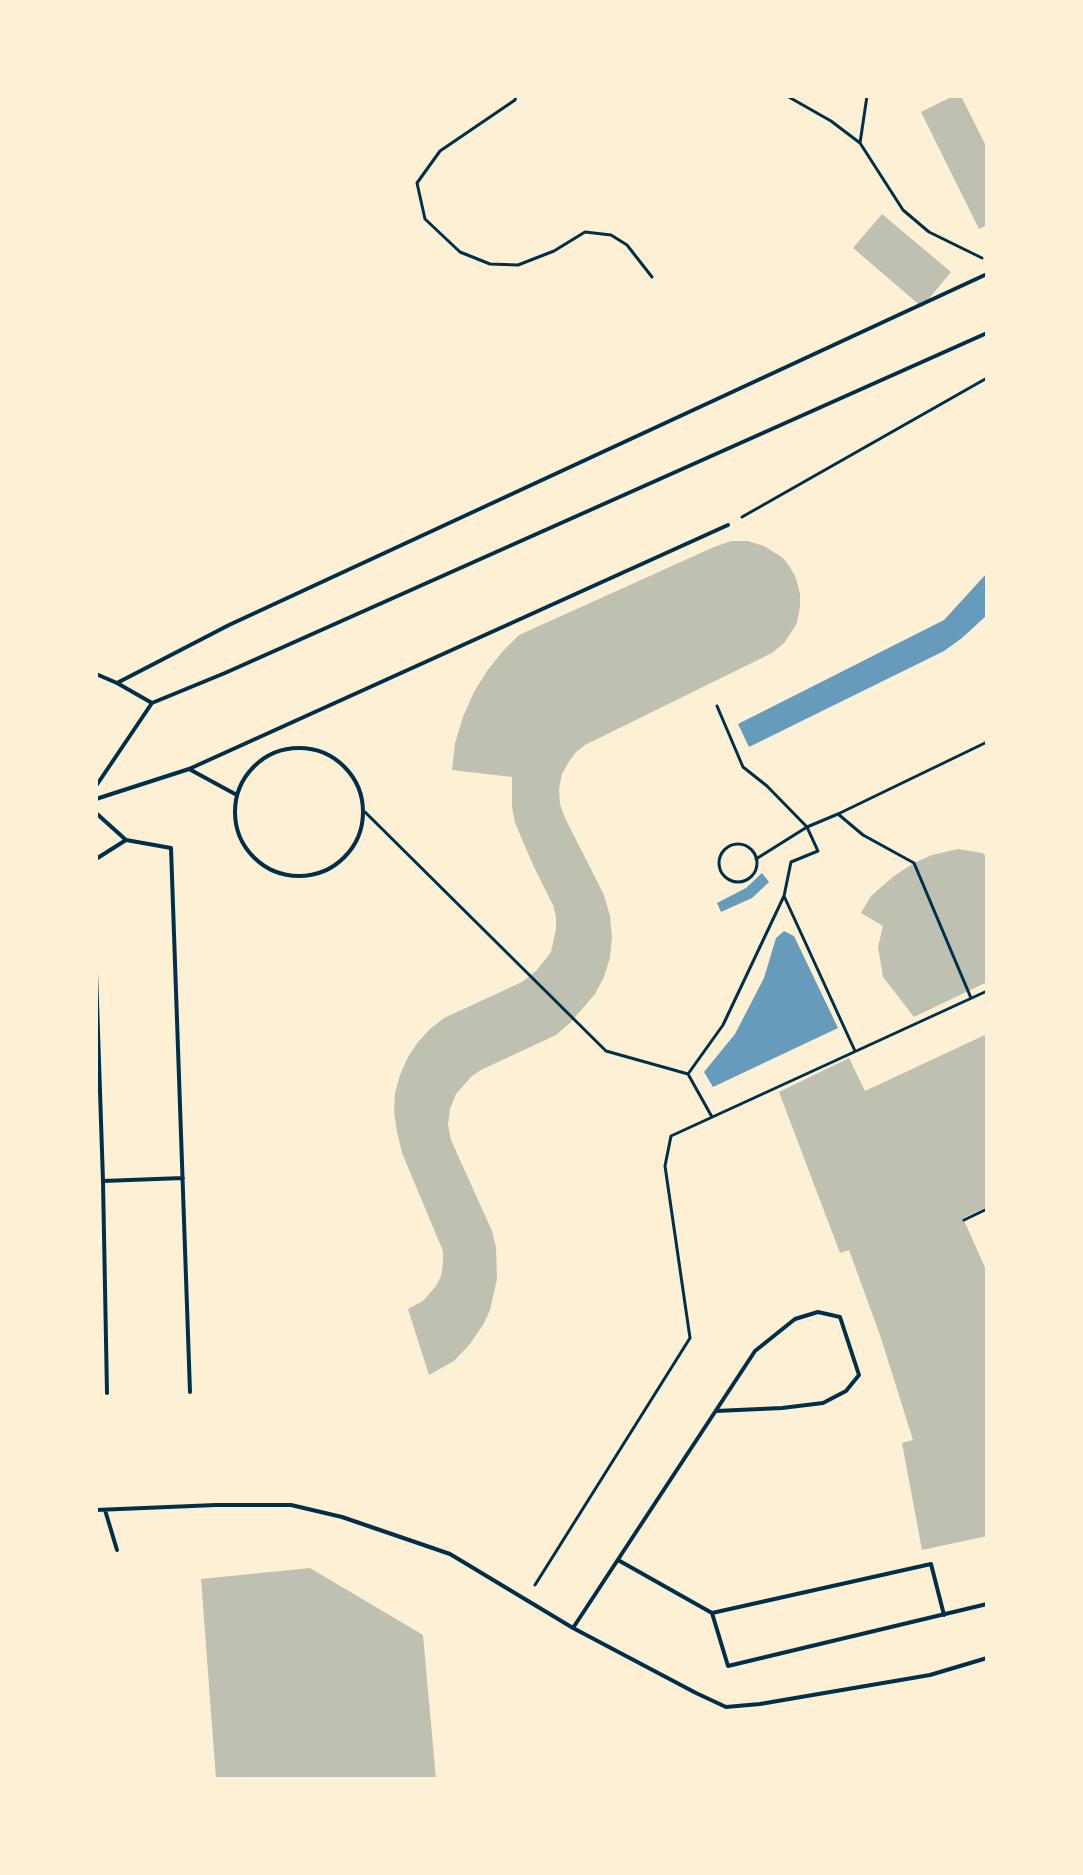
<!DOCTYPE html>
<html>
<head>
<meta charset="utf-8">
<style>
	body { margin:0 }
	#map { position:relative; width:1083px; height:1875px; overflow:hidden; background:#fdf0d5; font-family:Rubik,sans-serif }
	canvas { display:block }
	.frame { position:absolute; inset:0; border:98px solid #fdf0d5; pointer-events:none }
</style>
</head>
<body>
<div id="map">
<canvas width="1083" height="1875"></canvas>
<div class="frame"></div>
</div>
<script>
const c = document.querySelector('canvas').getContext('2d');
c.lineJoin = 'round';
function fill(path, color) { c.fillStyle = color; c.fill(path, 'evenodd'); }
const shape = rows => new Path2D(rows.map(r => 'M' + r).join(''));
function trace(path, color, width, dash) { c.strokeStyle = color; c.lineWidth = width; c.lineCap = dash ? 'butt' : 'round'; c.setLineDash(dash || []); c.stroke(path); }
const water = shape([
	[987,573,987,615,962,638,944,651,749,747,738,724,944,620],
	[762,873,769,882,752,898,721,912,717,903,746,888],
	[784,931,794,936,838,1028,713,1087,704,1072,735,1034,764,978,776,938]
]);
const building = shape([
	[953,96,961,96,987,148,987,225,979,229,921,112],
	[882,214,951,272,922,307,853,248],
	[731,541,748,541,764,546,783,558,790,567,796,578,800,594,800,606,797,623,785,642,772,653,585,745,575,753,568,763,562,774,559,789,560,804,565,818,604,895,610,916,612,937,610,958,604,977,595,994,570,1023,556,1035,481,1070,472,1076,456,1094,450,1109,448,1125,451,1140,492,1231,496,1247,497,1279,490,1310,483,1325,470,1344,454,1361,429,1375,408,1309,423,1301,436,1286,441,1276,443,1264,443,1251,402,1153,397,1132,394,1112,395,1093,400,1075,408,1057,418,1042,430,1029,444,1018,522,982,536,971,551,952,556,929,556,917,553,905,534,867,515,823,512,807,512,777,452,770,455,743,463,717,474,692,487,671,502,652,519,635,714,547],
	[958,849,982,853,987,856,987,982,914,1017,883,977,878,947,883,926,861,913,871,896,894,876,914,863,932,855],
	[987,1034,987,1207,963,1218,987,1272,987,1536,922,1550,902,1443,913,1440,881,1338,849,1250,840,1253,779,1092,849,1058,865,1091],
	[310,1568,423,1635,436,1779,216,1779,201,1579]
]);
const path = shape([
	[516,96,515,100,440,151,417,183,425,219,460,252,490,264,518,265,554,251,585,232,611,235,627,245,652,277],
	[787,96,831,121,860,143,903,210,929,232,982,258],
	[860,143,867,96],
	[742,517,987,378],
	[365,812,606,1051,688,1074],
	[838,814,863,835,914,863,971,998],
	'719 863a19 19 0 1 1 38 0a19 19 0 1 1-38 0Z',
	[756,859,807,827,838,814,987,742],
	[784,896,855,1051],
	[712,1117,688,1074,723,1025,784,896,791,862,818,851,807,827,767,786,743,767,717,706],
	[964,1220,987,1209],
	[535,1585,690,1338,665,1166,671,1136,987,991]
]);
const service = shape([
	[96,674,117,683,152,703],
	[117,683,229,625,987,274],
	'235 812a64 64 0 1 1 128 0a64 64 0 1 1-128 0Z',
	[189,769,235,794],
	[96,786,152,703,225,673,987,333],
	[96,799,189,769,728,525],
	[96,813,126,840,171,848,190,1392],
	[96,859,126,840],
	[96,972,103,1181,107,1393],
	[103,1181,183,1178],
	[96,1510,216,1505,291,1505,342,1517,450,1554,573,1628,755,1351,795,1319,818,1312,840,1317,859,1375,846,1391,823,1403,782,1408,716,1411],
	[105,1510,117,1550],
	[618,1560,712,1613,728,1666,987,1604],
	[712,1613,931,1564,944,1615],
	[573,1628,696,1693,726,1707,760,1704,930,1675,987,1658]
]);
fill(water, '#669bbc');
fill(building, '#bec0b2');
trace(path, '#003049', 3);
trace(service, '#003049', 4);
</script>
</body>
</html>
